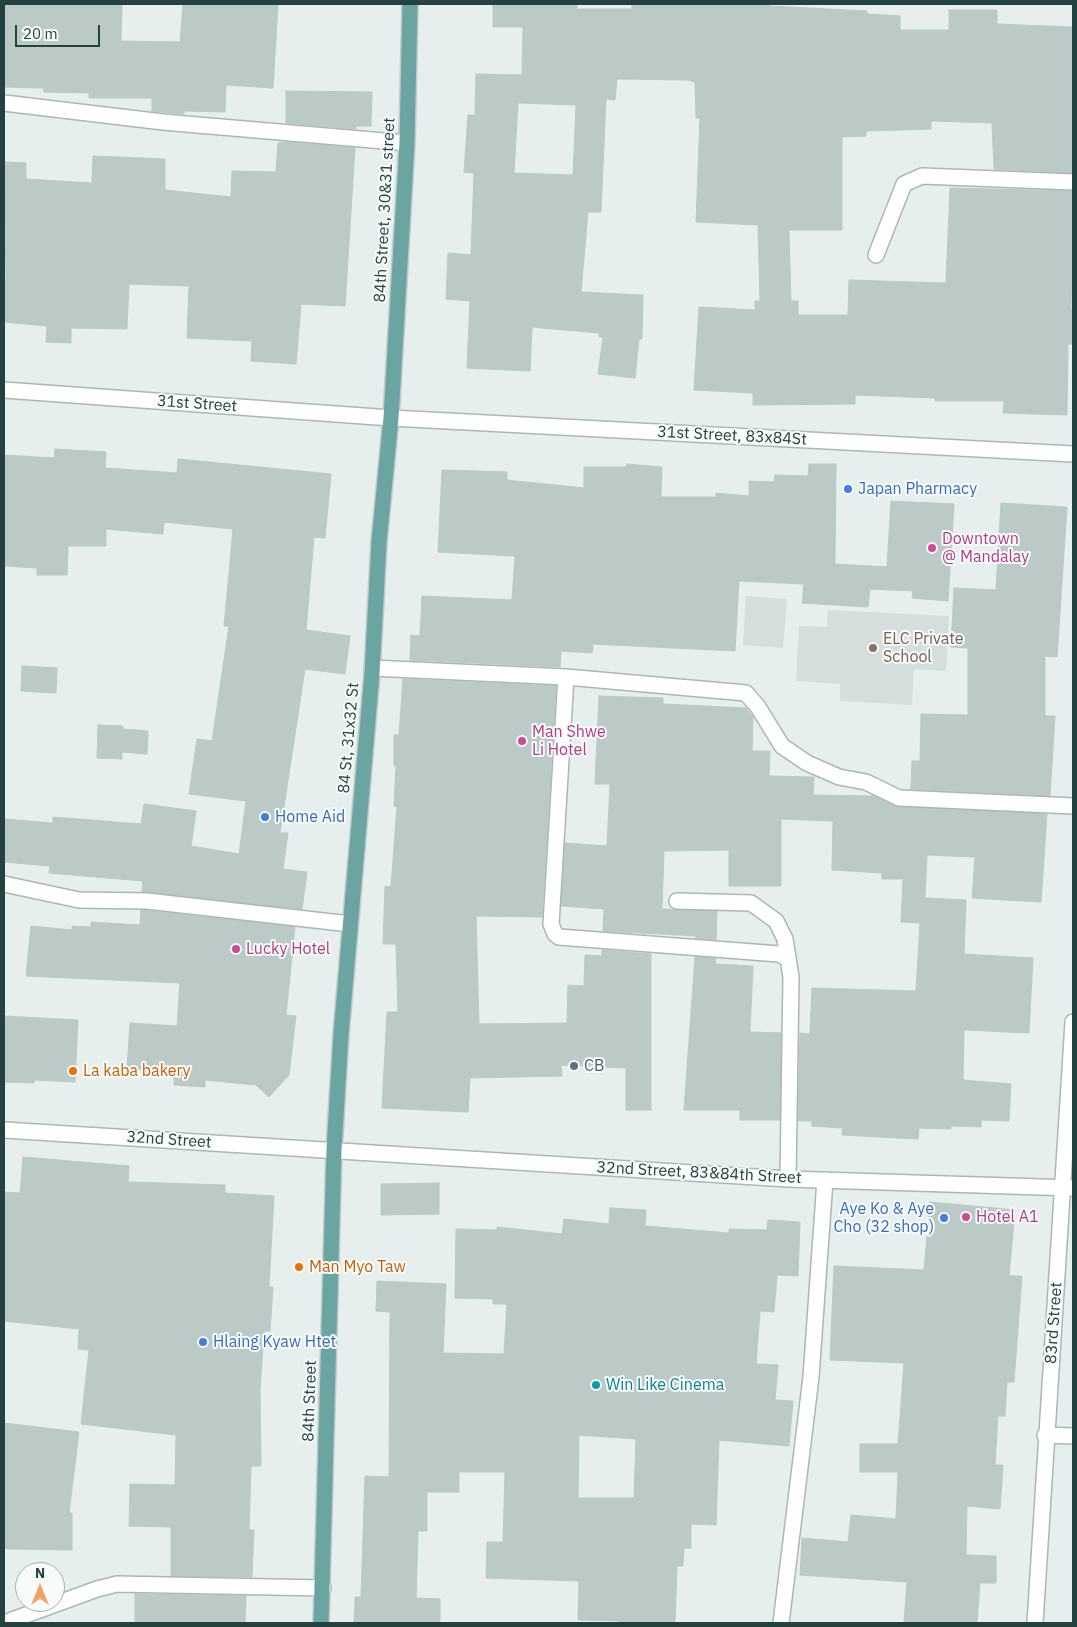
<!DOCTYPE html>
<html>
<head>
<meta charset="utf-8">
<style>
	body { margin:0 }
	#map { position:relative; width:1077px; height:1627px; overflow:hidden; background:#e6efed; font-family:"IBM Plex Sans",sans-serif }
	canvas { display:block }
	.frame { position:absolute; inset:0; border:5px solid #244240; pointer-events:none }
	.north { position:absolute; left:15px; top:1562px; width:50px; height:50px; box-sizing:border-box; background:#f7fbfa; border:1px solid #a3b1b0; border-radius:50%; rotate:0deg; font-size:14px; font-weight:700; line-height:20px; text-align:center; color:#244240 }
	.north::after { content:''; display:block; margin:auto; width:18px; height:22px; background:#f4a25f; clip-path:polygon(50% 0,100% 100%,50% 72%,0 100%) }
	.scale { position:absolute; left:15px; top:25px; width:85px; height:22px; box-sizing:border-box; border:2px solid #244240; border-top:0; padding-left:6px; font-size:15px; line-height:18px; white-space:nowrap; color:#244240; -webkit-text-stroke:4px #f7fbfa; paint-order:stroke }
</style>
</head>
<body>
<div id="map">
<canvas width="1077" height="1627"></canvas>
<div class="frame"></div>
<div class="north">N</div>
<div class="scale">20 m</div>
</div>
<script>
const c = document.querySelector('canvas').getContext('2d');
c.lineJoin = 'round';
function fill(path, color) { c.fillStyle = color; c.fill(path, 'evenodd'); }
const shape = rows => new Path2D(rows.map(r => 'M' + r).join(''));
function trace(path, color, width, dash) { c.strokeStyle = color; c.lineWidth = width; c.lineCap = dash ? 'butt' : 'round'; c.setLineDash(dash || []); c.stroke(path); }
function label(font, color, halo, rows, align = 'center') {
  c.font = font + ' "IBM Plex Sans",sans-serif'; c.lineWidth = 4; c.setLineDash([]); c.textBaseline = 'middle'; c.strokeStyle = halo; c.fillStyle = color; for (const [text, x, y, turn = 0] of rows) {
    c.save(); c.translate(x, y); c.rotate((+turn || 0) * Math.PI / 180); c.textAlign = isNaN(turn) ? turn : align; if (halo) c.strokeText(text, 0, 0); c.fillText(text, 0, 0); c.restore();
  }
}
const built = shape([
	[746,596,787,599,783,648,743,645],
	[828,610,949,616,946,671,914,669,912,705,840,701,840,684,796,681,799,626,827,627]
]);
const building = shape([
	[4,4,122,4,121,41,180,42,183,4,278,4,273,88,226,85,225,112,184,111,184,114,152,111,152,98,89,98,89,93,44,92,44,88,4,87,4,4],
	[493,4,577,4,577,9,632,9,632,4,770,4,770,6,867,11,867,14,900,16,900,30,949,30,949,10,997,10,997,24,1073,27,1073,173,994,169,992,123,931,121,931,129,866,131,866,136,842,137,842,230,789,230,791,301,798,301,798,315,848,315,849,280,946,283,950,188,1073,191,1071,310,1073,310,1073,344,1068,344,1067,415,1003,413,1004,401,935,401,935,398,855,395,855,404,753,405,753,393,694,390,699,307,755,310,755,301,760,301,758,225,696,222,700,118,696,118,695,82,688,80,617,79,615,100,606,99,601,212,588,212,581,292,643,295,642,339,639,339,635,378,598,374,603,337,599,337,599,333,532,327,530,371,467,368,470,301,446,299,448,253,471,255,474,173,464,172,468,115,475,115,476,74,522,75,523,27,493,27,493,4],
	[518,103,576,105,573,175,514,173,518,103],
	[286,91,372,92,371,126,356,126,356,129,286,123,286,91],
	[286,142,355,148,345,306,301,304,296,364,251,361,252,341,187,338,189,286,129,284,127,329,71,328,71,343,46,342,47,326,4,322,4,279,6,279,4,162,26,163,26,179,92,183,93,156,165,159,165,190,231,197,232,171,276,172,278,143,286,142],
	[55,449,106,452,105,468,177,473,178,459,331,474,325,538,314,537,306,630,350,636,345,674,305,669,280,833,288,833,283,869,307,872,302,909,142,892,143,881,49,873,50,866,4,862,4,819,53,823,53,817,141,824,144,804,196,811,191,846,239,854,246,801,189,794,197,739,212,741,229,626,224,626,233,529,164,522,163,534,106,529,106,546,68,546,67,575,37,575,37,568,4,566,4,455,54,458,55,449],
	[627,464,662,467,661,497,716,497,716,493,749,496,749,481,774,482,775,475,808,476,809,464,836,464,835,564,887,567,891,501,954,504,948,601,912,598,913,591,870,589,868,607,802,603,804,584,739,581,735,651,593,644,592,653,561,651,560,667,410,660,411,635,420,636,422,596,512,600,515,556,438,552,442,470,507,472,507,480,584,488,584,467,626,467,627,464],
	[1001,503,1067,507,1057,657,1045,656,1045,716,1055,716,1050,796,911,789,912,761,920,761,921,714,968,715,968,648,951,647,954,588,996,590,1001,503],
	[22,666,57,668,56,693,21,691,22,666],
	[403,679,556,686,542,917,476,916,479,1024,567,1023,568,985,584,986,585,955,602,956,602,950,651,954,651,1110,626,1110,626,1068,561,1065,562,1076,470,1078,468,1112,382,1108,387,1012,398,1012,396,944,383,944,385,886,391,887,397,807,394,806,396,766,394,766,394,735,399,735,403,679],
	[599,696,663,698,663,704,746,708,753,717,752,751,770,751,769,776,814,777,813,795,873,796,899,807,1047,814,1041,902,972,898,975,857,927,855,925,898,966,900,964,954,1033,958,1029,1033,964,1030,963,1080,1011,1084,1009,1121,981,1120,981,1127,951,1126,951,1129,919,1128,918,1139,842,1135,843,1128,812,1126,812,1121,798,1121,800,1033,810,1034,812,988,916,991,920,923,901,922,903,879,882,879,882,873,832,870,833,821,781,819,781,886,729,886,729,850,664,851,662,909,717,911,716,940,696,938,696,936,603,931,604,909,561,906,565,843,607,846,610,784,595,784,599,696],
	[98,725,123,726,123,729,148,731,147,754,122,752,122,759,97,758,98,725],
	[141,910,295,927,286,1015,296,1016,289,1075,269,1097,256,1085,205,1080,205,1087,174,1085,174,1072,127,1069,130,1023,177,1026,180,983,26,976,31,926,72,930,72,926,91,927,91,922,140,925,141,910],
	[695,957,716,958,715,964,753,966,750,1032,781,1033,780,1120,740,1120,740,1110,684,1110,695,957],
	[4,1016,78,1020,75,1082,34,1080,34,1083,4,1082,4,1016],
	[23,1157,129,1166,128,1182,225,1185,225,1193,274,1196,269,1287,273,1287,270,1331,264,1331,260,1390,261,1466,251,1466,249,1530,254,1530,252,1577,171,1576,171,1527,129,1526,130,1484,175,1485,176,1435,81,1424,89,1350,78,1349,79,1329,4,1321,4,1192,20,1193,23,1157],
	[439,1183,439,1214,381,1215,381,1184,439,1183],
	[930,1202,1015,1210,1009,1276,1022,1276,1014,1382,1007,1382,1005,1416,998,1416,995,1465,1003,1465,1000,1509,967,1506,966,1555,996,1556,996,1583,980,1583,977,1623,904,1623,907,1582,800,1575,802,1538,848,1542,851,1515,896,1519,898,1472,860,1472,860,1444,898,1444,904,1363,830,1360,834,1266,924,1270,930,1202],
	[610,1208,646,1210,645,1226,729,1233,729,1229,767,1230,768,1220,800,1222,798,1276,777,1275,774,1312,760,1311,756,1364,778,1365,775,1400,793,1401,789,1446,719,1440,716,1525,691,1524,691,1548,684,1548,683,1566,677,1566,675,1623,619,1623,619,1621,578,1620,579,1581,486,1578,487,1542,503,1542,505,1472,459,1472,459,1492,427,1492,427,1531,418,1531,416,1598,440,1599,440,1623,354,1623,355,1597,361,1597,365,1476,389,1477,390,1312,376,1311,377,1281,446,1284,443,1353,504,1354,507,1304,493,1304,493,1299,455,1298,456,1229,497,1230,497,1227,562,1234,564,1219,609,1224,610,1208],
	[579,1435,636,1439,634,1498,578,1498,579,1435],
	[4,1423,79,1432,69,1513,72,1513,72,1550,7,1549,4,1547,4,1423],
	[135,1594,246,1596,245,1623,135,1622,135,1594]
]);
const minor = shape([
	[4,103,163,122,407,143],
	[876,255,904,184,922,176,1073,182],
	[4,390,391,418,1073,454],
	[372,668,566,677,551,924,555,934,559,937,779,954,787,958],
	[566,677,746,693,758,707,782,746,807,763,839,777,866,782,899,798,1073,806],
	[4,884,79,900,147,901,350,924],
	[677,901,751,903,776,921,785,939,791,977,788,1179],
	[4,1130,788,1179,1073,1188],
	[1045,1435,1073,1436],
	[4,1623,97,1589,117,1584,323,1588],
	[781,1623,811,1377,825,1180],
	[1035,1623,1073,1022]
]);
const major = shape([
	[321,1623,334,1150,341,1034,372,673,379,542,391,418,407,143,410,4]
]);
const markers = [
	[848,489,5,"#3f7fe0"],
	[932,548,5,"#d1479c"],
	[873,648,5,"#8d6e63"],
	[522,741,5,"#d1479c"],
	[265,817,5,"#3f7fe0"],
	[236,949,5,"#d1479c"],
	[574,1066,5,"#5c6f8a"],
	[73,1071,5,"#e8710a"],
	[966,1217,5,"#d1479c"],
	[944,1218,5,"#3f7fe0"],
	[299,1267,5,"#e8710a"],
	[203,1342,5,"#3f7fe0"],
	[596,1385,5,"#0f9aa8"]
];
const streetNames = [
	["84th Street, 30&31 street",385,210,-87],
	["31st Street",197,404,4],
	["31st Street, 83x84St",732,436,3],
	["84 St, 31x32 St",349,738,-85],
	["32nd Street",169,1140,4],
	["32nd Street, 83&84th Street",699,1173,3],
	["83rd Street",1054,1323,-86],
	["84th Street",310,1401,-88]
];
const shopNames = [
	["Japan Pharmacy",858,489],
	["Home Aid",275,817],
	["Aye Ko & Aye",934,1209,"right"],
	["Cho (32 shop)",934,1227,"right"],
	["Hlaing Kyaw Htet",213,1342]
];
const hotelNames = [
	["Downtown",942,539],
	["@ Mandalay",942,557],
	["Man Shwe",532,732],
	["Li Hotel",532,750],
	["Lucky Hotel",246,949],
	["Hotel A1",976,1217]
];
const educationNames = [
	["ELC Private",883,639],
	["School",883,657]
];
const serviceNames = [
	["CB",584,1066]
];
const foodNames = [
	["La kaba bakery",83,1071],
	["Man Myo Taw",309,1267]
];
const cultureNames = [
	["Win Like Cinema",606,1385]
];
fill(built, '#d4dfdc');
fill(building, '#bbcac7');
trace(building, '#b8c9c5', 1);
trace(minor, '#a8b8b6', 18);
trace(major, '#c2caca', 18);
trace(minor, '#fff', 15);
trace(major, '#6aa5a2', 15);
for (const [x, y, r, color] of markers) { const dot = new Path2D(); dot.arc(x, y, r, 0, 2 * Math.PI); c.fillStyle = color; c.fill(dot); trace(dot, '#f7fbfa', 2); }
label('16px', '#244240', '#f7fbfa', streetNames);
label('16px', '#366cbe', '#f7fbfa', shopNames, 'left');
label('16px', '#b23c85', '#f7fbfa', hotelNames, 'left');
label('16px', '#785e54', '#f7fbfa', educationNames, 'left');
label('16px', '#4e5e75', '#f7fbfa', serviceNames, 'left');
label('16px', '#c56008', '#f7fbfa', foodNames, 'left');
label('16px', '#0d838f', '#f7fbfa', cultureNames, 'left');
</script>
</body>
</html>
